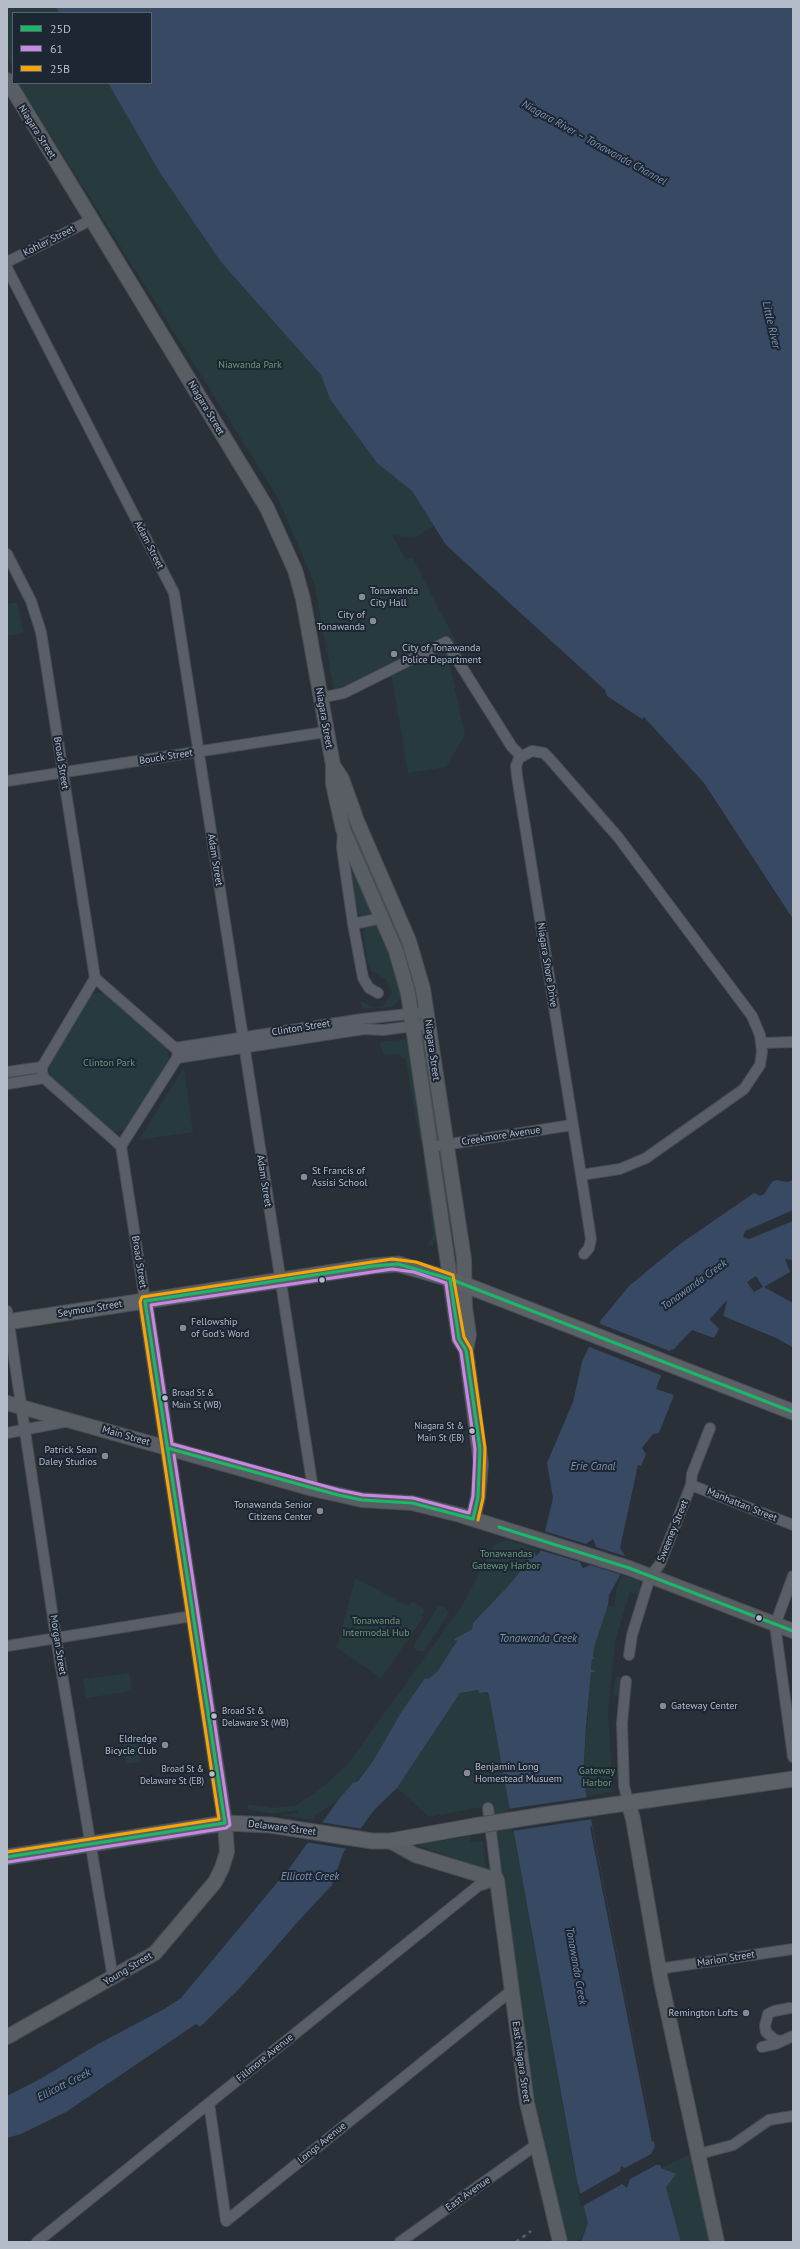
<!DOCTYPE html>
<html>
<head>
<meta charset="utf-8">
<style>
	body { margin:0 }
	#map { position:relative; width:800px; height:2249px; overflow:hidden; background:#2a3038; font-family:"PT Sans",sans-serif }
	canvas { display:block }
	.frame { position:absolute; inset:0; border:8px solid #b4bcc9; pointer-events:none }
	.legend { position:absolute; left:12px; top:12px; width:140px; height:72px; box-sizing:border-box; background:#1d2633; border:1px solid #59626f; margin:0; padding:5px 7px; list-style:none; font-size:12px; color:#b4bcc9 }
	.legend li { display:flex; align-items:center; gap:8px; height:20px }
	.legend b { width:20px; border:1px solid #59626f }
</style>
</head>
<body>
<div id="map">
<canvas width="800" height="2249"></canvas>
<div class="frame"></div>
<ul class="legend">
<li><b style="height:5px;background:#1ab867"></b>25D</li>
<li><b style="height:5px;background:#c787e3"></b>61</li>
<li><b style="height:5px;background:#f7a600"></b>25B</li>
</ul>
</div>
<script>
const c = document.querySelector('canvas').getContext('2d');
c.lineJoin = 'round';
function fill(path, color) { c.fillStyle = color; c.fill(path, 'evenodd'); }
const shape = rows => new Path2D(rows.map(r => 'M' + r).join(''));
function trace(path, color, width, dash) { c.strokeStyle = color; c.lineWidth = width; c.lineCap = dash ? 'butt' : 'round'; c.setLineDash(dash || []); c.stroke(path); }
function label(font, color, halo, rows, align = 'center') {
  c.font = font + ' "PT Sans",sans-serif'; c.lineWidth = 4; c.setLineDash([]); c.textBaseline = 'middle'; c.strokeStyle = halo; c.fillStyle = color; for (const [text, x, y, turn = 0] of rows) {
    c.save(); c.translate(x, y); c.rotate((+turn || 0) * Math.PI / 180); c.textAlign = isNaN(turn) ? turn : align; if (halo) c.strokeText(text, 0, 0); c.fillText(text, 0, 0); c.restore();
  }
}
const green = shape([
	[7,7,56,7,59,13,13,13,13,70,7,53],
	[18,83,108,83,160,173,221,262,321,375,330,399,377,463,412,491,434,526,414,538,392,535,406,560,412,557,464,657,459,660,449,661,465,735,446,767,408,773,391,672,338,702,333,685,314,583,278,498],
	[17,602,24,633,7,636,7,604],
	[347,811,397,925,393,926,388,918,357,849,345,812],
	[347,853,373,913,364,917,356,913],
	[376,924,378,925,392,958,402,998,391,1007,362,1009,361,1001,372,1007,380,1007,384,1005,392,993,387,980,371,971,368,964,363,932,367,925],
	[105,992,167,1049,169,1059,126,1130,111,1132,50,1077,49,1067,90,994],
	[408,1039,423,1139,420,1143,406,1060,397,1054,384,1055,380,1046,381,1042],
	[184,1067,193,1132,139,1140],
	[423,1156,427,1162,437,1236,433,1245,426,1246,431,1240,433,1233],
	[507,1540,536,1549,510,1584,473,1623,472,1629,454,1638,457,1641,437,1672,428,1679,425,1678,402,1711,373,1761,342,1798,315,1815,315,1820,280,1815,299,1813,298,1810,273,1814,248,1809,247,1804,272,1808,297,1805,324,1786,348,1764,463,1604,493,1546,499,1542],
	[622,1576,637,1579,641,1585,638,1594,630,1592,615,1641,608,1712,613,1792,587,1796,583,1778,591,1672,594,1672,591,1670,592,1659,595,1659,593,1657,594,1648,608,1605,614,1607,616,1590],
	[355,1578,408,1606,413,1601,425,1610,421,1616,423,1618,381,1678,337,1648],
	[438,1606,446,1608,449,1613,424,1651,418,1651,414,1647,415,1643],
	[129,1673,132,1691,86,1698,83,1679],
	[616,1676,620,1677,620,1680,622,1681,620,1695,618,1696,613,1695],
	[479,1690,489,1695,578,2189,588,2223,580,2240,573,2242,565,2242,535,2123,492,1805,429,1817,397,1788,460,1693],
	[137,1738,140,1762,126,1764,123,1740],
	[465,1837,470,1837,471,1842,483,1841,486,1869,416,1845],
	[690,2154,710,2242,681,2242,661,2168]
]);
const water = shape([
	[56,7,793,7,793,919,704,783,644,717,642,719,607,696,605,690,446,545,412,491,377,463,330,399,321,375,221,262,160,173,108,83,151,83,151,13,59,13],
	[776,1180,787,1182,793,1180,793,1260,785,1259,790,1272,764,1287,793,1303,793,1348,778,1339,723,1316,727,1301,710,1319,719,1329,714,1338,692,1330,673,1350,671,1349,656,1389,674,1395,659,1433,653,1434,642,1448,646,1454,641,1466,638,1465,620,1548,626,1557,619,1577,609,1595,608,1605,594,1648,593,1657,595,1659,592,1659,591,1670,595,1670,594,1672,591,1672,586,1727,583,1778,655,2146,661,2168,676,2174,666,2187,681,2242,581,2242,588,2223,577,2181,489,1695,487,1692,479,1693,478,1690,460,1693,397,1788,374,1810,343,1853,332,1885,303,1916,240,1988,200,2027,196,2024,66,2112,21,2134,7,2138,7,2096,42,2078,98,2044,166,2008,181,1998,291,1866,339,1799,353,1783,358,1781,373,1761,402,1711,425,1678,428,1679,437,1672,457,1641,454,1639,472,1629,473,1623,510,1584,526,1564,528,1558,534,1552,536,1556,540,1552,553,1498,547,1463,573,1402,582,1362,601,1320,629,1286,680,1244,754,1193,760,1196,764,1194,772,1182],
	[593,1540,596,1547,590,1565,583,1568,580,1562,587,1543]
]);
const pier = shape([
	[793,1210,793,1221,749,1239,743,1237,745,1231],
	[756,1276,763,1287,754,1292,747,1282],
	[727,1300,723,1316,778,1339,792,1347,793,1350,776,1340,721,1318,723,1308,713,1319,720,1327,719,1329,710,1319],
	[598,1323,672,1352,663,1376,587,1346],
	[544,1531,586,1544,593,1539,596,1547,628,1557,622,1575,590,1565,583,1568,580,1562,539,1550],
	[592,1542,594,1546,588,1563,584,1566,582,1562,589,1544],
	[589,1797,593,1819,512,1831,508,1809],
	[320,1822,363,1829,348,1849,305,1842],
	[592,1826,654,2141,652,2142,590,1827],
	[655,2146,656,2150,658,2150,661,2162,660,2165,656,2165,630,2179,627,2188,622,2184,581,2207,578,2195,620,2171,621,2166,625,2168,651,2154]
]);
const street = shape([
	[7,262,91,220],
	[7,268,174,593,313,1489],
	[7,554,31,601,41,632,95,978],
	[320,698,344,693,446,642,512,747,521,756],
	[532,751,544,753,549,758,618,837,752,1016,760,1035,762,1052,760,1065,744,1089,646,1158,620,1169,581,1175,517,776,516,766,519,758,532,751],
	[7,781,325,732],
	[343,831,342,848,353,924],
	[95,978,175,1048,178,1052,177,1058,121,1146],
	[95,978,42,1067,42,1072,44,1078,121,1146],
	[378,993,369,988,363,978,353,924,382,918],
	[762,1043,793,1042],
	[175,1048,362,1019,427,1012],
	[177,1058,364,1029,383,1030,429,1024],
	[7,1072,42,1067],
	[7,1084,44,1078],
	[121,1146,145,1301],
	[431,1147,572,1125],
	[581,1175,591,1239,589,1248,584,1254],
	[7,1311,56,1638,113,1978],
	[7,1433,69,1421],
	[691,1485,793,1525],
	[793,1576,775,1625,793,1757],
	[7,1646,192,1616],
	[629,1655,632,1635,650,1577,660,1564,691,1485,692,1474,710,1428],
	[626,1681,622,1723,624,1786,628,1802],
	[658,1969,793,1949],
	[790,2008,774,2011,768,2014,765,2026,766,2032,775,2040,782,2041,793,2036],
	[762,2047,776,2044,782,2041],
	[209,2103,226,2221,511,1991],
	[699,2154,733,2145,769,2120,793,2116],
	[37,2242,478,1886,497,1880,488,1808],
	[400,2242,536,2145]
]);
const secondary = shape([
	[7,80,267,508,295,570,303,599,333,765,333,784,343,829,396,951,408,993,459,1339,466,1350],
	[333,765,342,779,357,821,409,941,423,989,464,1259,465,1307,469,1335,466,1350,481,1464,478,1497,473,1519],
	[7,1403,313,1489,362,1500,412,1503,460,1515,629,1568,793,1631],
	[628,1802,633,1819,661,1981,717,2242],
	[390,1841,415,1855,497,1880,527,2103,560,2242],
	[7,2037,155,1953,215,1882,222,1868,227,1852,225,1823,145,1301]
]);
const primary = shape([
	[7,1322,373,1266,398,1264,450,1279,793,1412],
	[550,1814,793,1779],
	[7,1857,225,1823,270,1825,372,1841,390,1841,474,1826]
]);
const rail = shape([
	[516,2242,531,2231]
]);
const primaryBridge = shape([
	[474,1826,550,1814]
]);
const bus1 = shape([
	[167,1448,338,1495,362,1500,412,1503,473,1519,478,1497,480,1449,466,1350,459,1339,450,1279],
	[499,1527,629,1568,793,1631],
	[7,1857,225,1823,145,1301,373,1266,398,1264,450,1279,793,1412]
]);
const bus2 = shape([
	[392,1269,414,1272,446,1283,454,1340,461,1352,475,1449,473,1496,469,1513,413,1498,363,1495,339,1490,172,1444,151,1305,392,1269],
	[8,1862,226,1828,230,1825,174,1455]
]);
const bus3 = shape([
	[7,1852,219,1819,140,1302,142,1297,392,1259,416,1262,453,1275,464,1337,471,1349,485,1448,483,1498,478,1520]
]);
const markers = [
	[362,597,4,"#848b96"],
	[373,621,4,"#848b96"],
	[394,654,4,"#848b96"],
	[304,1177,4,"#848b96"],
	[322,1280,3.5,"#b4bcc9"],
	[183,1328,4,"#848b96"],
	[165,1398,3.5,"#b4bcc9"],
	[472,1431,3.5,"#b4bcc9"],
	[105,1456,4,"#848b96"],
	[320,1511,4,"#848b96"],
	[759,1618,3.5,"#b4bcc9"],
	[663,1706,4,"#848b96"],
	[214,1716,3.5,"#b4bcc9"],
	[165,1745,4,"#848b96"],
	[467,1773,4,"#848b96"],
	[212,1774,3.5,"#b4bcc9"],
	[746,2013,4,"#848b96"]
];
const busNames = [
	["Broad St &",172,1393],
	["Main St (WB)",172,1405],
	["Niagara St &",464,1426,"right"],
	["Main St (EB)",464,1438,"right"],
	["Broad St &",222,1711],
	["Delaware St (WB)",222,1723],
	["Broad St &",204,1769,"right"],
	["Delaware St (EB)",204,1781,"right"]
];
const streetNames = [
	["Niagara Street",37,132,58],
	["Kohler Street",49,241,-27],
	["Niagara Street",206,408,59],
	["Adam Street",149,545,63],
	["Niagara Street",324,718,80],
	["Bouck Street",166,757,-9],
	["Broad Street",61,763,81],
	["Adam Street",215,860,81],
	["Niagara Shore Drive",547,965,81],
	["Clinton Street",301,1028,-9],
	["Niagara Street",432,1050,82],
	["Creekmore Avenue",501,1136,-9],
	["Adam Street",264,1181,81],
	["Broad Street",139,1262,81],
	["Seymour Street",90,1309,-9],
	["Main Street",126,1436,16],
	["Manhattan Street",742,1505,22],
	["Sweeney Street",673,1531,-68],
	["Morgan Street",58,1645,81],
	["Delaware Street",282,1828,7],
	["Marion Street",726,1959,-9],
	["Young Street",128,1969,-31],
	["Fillmore Avenue",265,2058,-39],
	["East Niagara Street",521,2062,82],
	["Longs Avenue",322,2143,-39],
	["East Avenue",468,2194,-35]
];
const parkNames = [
	["Niawanda Park",250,365],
	["Clinton Park",109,1063],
	["Tonawandas",506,1554],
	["Gateway Harbor",506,1566],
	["Tonawanda",376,1621],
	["Intermodal Hub",376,1633],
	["Gateway",597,1771],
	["Harbor",597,1783]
];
const poiNames = [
	["Tonawanda",370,591],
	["City Hall",370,603],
	["City of",365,615,"right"],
	["Tonawanda",365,627,"right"],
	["City of Tonawanda",402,648],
	["Police Department",402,660],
	["St Francis of",312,1171],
	["Assisi School",312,1183],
	["Fellowship",191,1322],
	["of God's Word",191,1334],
	["Patrick Sean",97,1450,"right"],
	["Daley Studios",97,1462,"right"],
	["Tonawanda Senior",312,1505,"right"],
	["Citizens Center",312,1517,"right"],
	["Gateway Center",671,1706],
	["Eldredge",157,1739,"right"],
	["Bicycle Club",157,1751,"right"],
	["Benjamin Long",475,1767],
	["Homestead Musuem",475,1779],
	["Remington Lofts",738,2013,"right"]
];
const waterNames = [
	["Niagara River – Tonawanda Channel",594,143,29],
	["Little River",771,325,77],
	["Tonawanda Creek",694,1285,-36],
	["Erie Canal",593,1467],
	["Tonawanda Creek",538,1639],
	["Ellicott Creek",310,1877],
	["Tonawanda Creek",576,1966,80],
	["Ellicott Creek",64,2085,-27]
];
fill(green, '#273a3e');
fill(water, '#384963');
fill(pier, '#2a3038');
trace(street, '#484c53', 12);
trace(secondary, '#484c53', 16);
trace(primary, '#484c55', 17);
trace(street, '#5a5e66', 10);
trace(secondary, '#595d64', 14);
trace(primary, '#5c6168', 15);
trace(rail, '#595d64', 2.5, [4, 4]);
trace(primaryBridge, '#484c55', 17, []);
trace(primaryBridge, '#5c6168', 15);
trace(bus1, '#1ab867', 3);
trace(bus2, '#c787e3', 3);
trace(bus3, '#f7a600', 3);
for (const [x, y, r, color] of markers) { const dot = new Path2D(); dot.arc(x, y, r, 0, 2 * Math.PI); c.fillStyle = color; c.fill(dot); trace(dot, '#1d2633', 1.5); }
label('9px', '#b4bcc9', '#1d2633', busNames, 'left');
label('10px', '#b4bcc9', '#1d2633', streetNames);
label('10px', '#6b9a76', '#1d2633', parkNames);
label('10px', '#b4bcc9', '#1d2633', poiNames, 'left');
label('italic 11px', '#7c92b1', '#1d2633', waterNames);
</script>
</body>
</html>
